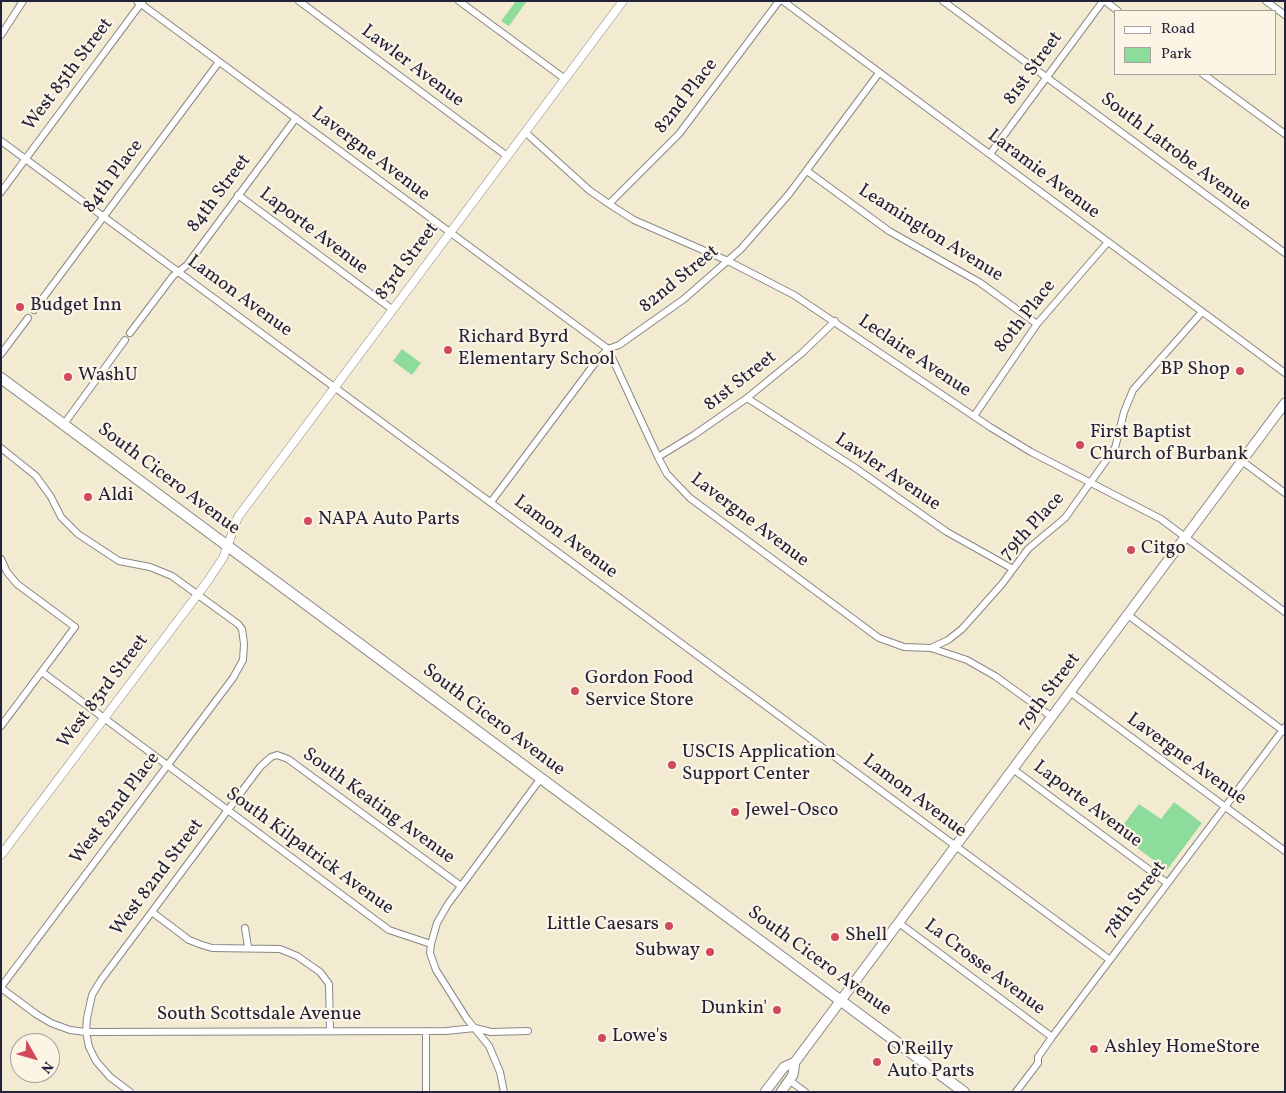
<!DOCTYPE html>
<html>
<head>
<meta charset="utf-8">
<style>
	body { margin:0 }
	#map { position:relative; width:1286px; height:1093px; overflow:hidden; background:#f3ebd1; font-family:Vollkorn,serif }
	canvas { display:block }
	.frame { position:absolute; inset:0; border:2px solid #22223b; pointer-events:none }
	.legend { position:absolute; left:1114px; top:10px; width:162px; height:65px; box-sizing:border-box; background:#fcf5e5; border:1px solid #a5a1a1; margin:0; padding:6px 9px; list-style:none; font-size:15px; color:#22223b }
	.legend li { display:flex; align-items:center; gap:10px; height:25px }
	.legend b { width:25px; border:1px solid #a5a1a1 }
	.north { position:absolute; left:10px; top:1033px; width:50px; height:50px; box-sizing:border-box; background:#fcf5e5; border:1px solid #a5a1a1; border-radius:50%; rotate:128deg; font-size:14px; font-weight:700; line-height:20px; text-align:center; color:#22223b }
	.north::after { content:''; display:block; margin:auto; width:18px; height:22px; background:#d1495b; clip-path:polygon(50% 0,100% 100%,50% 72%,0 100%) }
</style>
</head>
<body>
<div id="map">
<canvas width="1286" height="1093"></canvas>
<div class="frame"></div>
<ul class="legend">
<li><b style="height:6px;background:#fff"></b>Road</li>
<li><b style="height:14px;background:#8edc9b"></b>Park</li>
</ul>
<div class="north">N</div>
</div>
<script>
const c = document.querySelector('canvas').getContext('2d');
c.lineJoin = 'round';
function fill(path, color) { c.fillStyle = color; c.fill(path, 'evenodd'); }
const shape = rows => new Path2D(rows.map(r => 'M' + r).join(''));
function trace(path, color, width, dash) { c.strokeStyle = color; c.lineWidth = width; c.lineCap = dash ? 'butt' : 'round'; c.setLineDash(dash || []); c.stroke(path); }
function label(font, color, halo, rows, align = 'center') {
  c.font = font + ' Vollkorn,serif'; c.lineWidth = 4.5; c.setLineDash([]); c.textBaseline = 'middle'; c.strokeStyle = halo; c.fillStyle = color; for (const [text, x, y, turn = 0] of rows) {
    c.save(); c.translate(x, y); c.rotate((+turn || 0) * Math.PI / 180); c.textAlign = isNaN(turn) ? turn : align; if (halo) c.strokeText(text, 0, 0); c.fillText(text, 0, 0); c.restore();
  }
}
const green = shape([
	[516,1,527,1,509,26,501,21],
	[402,349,421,363,412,375,393,361],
	[1174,802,1202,823,1167,870,1117,833,1139,804,1161,819]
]);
const minor = shape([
	[137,1,608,349,658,457,667,474,690,498,879,638,904,647,931,648,967,660,995,676,1052,717],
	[299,1,507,156],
	[459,1,565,79],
	[783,1,1285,373],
	[943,1,1285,253],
	[1105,1,1118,11],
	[1266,1,1285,15],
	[1,35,23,1],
	[1203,74,1285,134],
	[525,132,589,190,609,204,634,220,728,261,794,295,990,427,1031,452,1161,519,1285,612],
	[1,141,1110,960],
	[990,154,1103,1],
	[807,171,889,231,979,282,1037,324],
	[1,192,142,2],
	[238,195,393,310],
	[609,204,679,134,779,1],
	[34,310,219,62],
	[130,333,173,276,187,265,296,118],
	[1,354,28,318],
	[747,398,854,467,947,532,1013,569],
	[974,416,1037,324,1108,242],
	[64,424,125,340],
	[1,448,36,476,51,497,61,517,78,534,119,561,150,567,172,576,238,624,242,629,244,644,243,660,233,678,1,987],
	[658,457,694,435,747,398,802,353,835,321],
	[1242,461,1285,493],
	[491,502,598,359,608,349,619,345,684,299,741,249,789,194,879,73],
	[1,559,7,572,17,584,75,627,1,726],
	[1128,615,1285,732],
	[931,648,948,640,962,629,1002,584,1028,549,1065,518,1115,448,1124,412,1133,390,1202,312],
	[42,672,389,930,431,944],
	[1070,692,1285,851],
	[1013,769,1167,883],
	[152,912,189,940,202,945,212,948,280,949,297,956,320,972,329,984,330,1030],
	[899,923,1052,1037],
	[245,928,248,947],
	[1,988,36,1014,51,1023,70,1030,86,1032,446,1031,475,1028,491,1032,528,1031],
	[789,1080,805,1092],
	[130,1092,110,1077,96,1061,89,1047,86,1032,87,1018,92,995,101,980,260,767,271,757,277,755,288,759,461,886],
	[426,1092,426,1031],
	[504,1092,500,1072,489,1046,467,1019,436,970,430,953,431,944,437,923,448,904,541,778],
	[1016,1092,1038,1063,1038,1057,1052,1037,1285,727]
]);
const tertiary = shape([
	[1,855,207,582,223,558,238,517,623,1]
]);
const secondary = shape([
	[765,1092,784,1067,795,1062,1285,403],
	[781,1092,793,1075,795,1062]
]);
const primary = shape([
	[1,378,964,1092]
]);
const markers = [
	[20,307,5,"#d1495b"],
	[448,350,5,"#d1495b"],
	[1240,371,5,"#d1495b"],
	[68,377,5,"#d1495b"],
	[1080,445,5,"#d1495b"],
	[88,497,5,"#d1495b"],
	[308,521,5,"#d1495b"],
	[1131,550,5,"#d1495b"],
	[575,691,5,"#d1495b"],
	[672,765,5,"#d1495b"],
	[735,812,5,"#d1495b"],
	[669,926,5,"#d1495b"],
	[835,937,5,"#d1495b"],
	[710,952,5,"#d1495b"],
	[777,1010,5,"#d1495b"],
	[602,1038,5,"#d1495b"],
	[1094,1049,5,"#d1495b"],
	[877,1062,5,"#d1495b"]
];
const streetNames = [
	["Lawler Avenue",412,67,37],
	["81st Street",1034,69,-54],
	["West 85th Street",69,75,-53],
	["82nd Place",687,97,-52],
	["South Latrobe Avenue",1175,153,37],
	["Lavergne Avenue",370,155,37],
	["Laramie Avenue",1043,175,37],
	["84th Place",114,177,-53],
	["84th Street",220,194,-53],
	["Laporte Avenue",313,232,37],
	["Leamington Avenue",930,234,32],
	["83rd Street",408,262,-53],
	["82nd Street",680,280,-39],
	["Lamon Avenue",239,297,36],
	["80th Place",1026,317,-52],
	["Leclaire Avenue",914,357,34],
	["81st Street",741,382,-38],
	["Lawler Avenue",887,473,34],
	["South Cicero Avenue",168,480,37],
	["Lavergne Avenue",749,521,37],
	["79th Place",1033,527,-47],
	["Lamon Avenue",565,538,37],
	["West 83rd Street",104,692,-53],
	["79th Street",1050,692,-53],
	["South Cicero Avenue",493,721,37],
	["Lavergne Avenue",1186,760,36],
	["Lamon Avenue",914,797,37],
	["Laporte Avenue",1087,805,37],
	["South Keating Avenue",378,807,36],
	["West 82nd Place",116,809,-53],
	["South Kilpatrick Avenue",309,852,36],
	["West 82nd Street",158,878,-53],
	["78th Street",1136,900,-53],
	["South Cicero Avenue",819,962,36],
	["La Crosse Avenue",984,968,37],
	["South Scottsdale Avenue",259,1016]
];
const poiNames = [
	["Budget Inn",30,307],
	["Richard Byrd",458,339],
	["Elementary School",458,361],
	["BP Shop",1230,371,"right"],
	["WashU",78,377],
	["First Baptist",1090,434],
	["Church of Burbank",1090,456],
	["Aldi",98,497],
	["NAPA Auto Parts",318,521],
	["Citgo",1141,550],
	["Gordon Food",585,680],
	["Service Store",585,702],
	["USCIS Application",682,754],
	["Support Center",682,776],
	["Jewel-Osco",745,812],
	["Little Caesars",659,926,"right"],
	["Shell",845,937],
	["Subway",700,952,"right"],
	["Dunkin'",767,1010,"right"],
	["Lowe's",612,1038],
	["Ashley HomeStore",1104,1049],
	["O'Reilly",887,1051],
	["Auto Parts",887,1073]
];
fill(green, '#8edc9b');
trace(minor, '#8a8686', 8);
trace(tertiary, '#8a8686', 9);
trace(secondary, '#8a8686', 11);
trace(primary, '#8a8686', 12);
trace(minor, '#fff', 6);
trace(tertiary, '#fff', 8);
trace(secondary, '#fff', 9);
trace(primary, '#fff', 10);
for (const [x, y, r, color] of markers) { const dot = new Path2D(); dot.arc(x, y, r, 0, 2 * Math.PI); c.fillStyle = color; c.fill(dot); trace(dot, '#fcf5e5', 2); }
label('19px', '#22223b', '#fcf5e5', streetNames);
label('19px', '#22223b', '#fcf5e5', poiNames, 'left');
</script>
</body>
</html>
